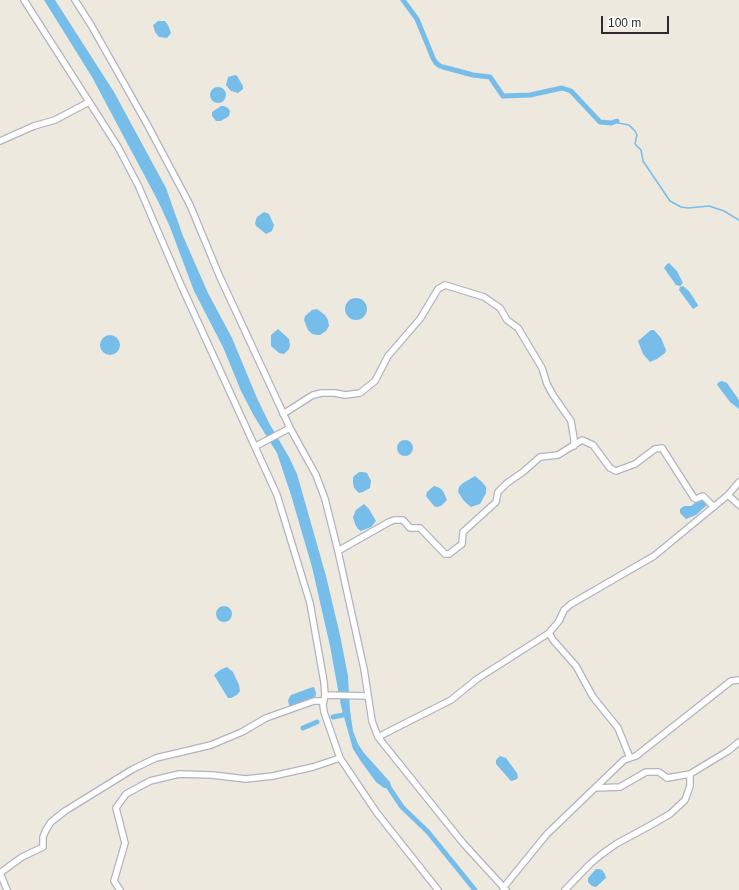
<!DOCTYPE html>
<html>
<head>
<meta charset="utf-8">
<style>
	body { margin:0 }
	#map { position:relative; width:739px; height:890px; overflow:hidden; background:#ede9df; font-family:Arial,sans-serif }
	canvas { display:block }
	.scale { position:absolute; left:601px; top:16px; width:68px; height:18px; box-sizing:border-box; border:2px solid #2c2c2c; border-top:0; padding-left:5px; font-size:12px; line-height:14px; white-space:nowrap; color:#2c2c2c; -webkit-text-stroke:3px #fff; paint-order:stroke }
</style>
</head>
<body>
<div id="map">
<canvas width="739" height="890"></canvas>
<div class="scale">100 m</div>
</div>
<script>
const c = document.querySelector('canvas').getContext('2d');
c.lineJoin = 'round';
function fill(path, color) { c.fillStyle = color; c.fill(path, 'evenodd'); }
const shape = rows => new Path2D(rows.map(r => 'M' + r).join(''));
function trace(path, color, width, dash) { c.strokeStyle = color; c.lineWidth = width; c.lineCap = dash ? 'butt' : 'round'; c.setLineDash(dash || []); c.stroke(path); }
const water = shape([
	[44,0,55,0,114,92,166,188,183,236,208,293,232,338,257,398,269,423,289,457,297,474,326,576,340,635,348,676,350,711,353,731,358,744,364,753,390,782,391,786,390,788,384,788,376,782,360,760,353,749,341,706,330,646,312,567,291,495,277,453,254,416,241,391,223,347,194,291,170,227,158,201,92,77],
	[158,21,165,21,168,25,171,33,167,38,159,37,155,32,153,25],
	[235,75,237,76,243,86,243,89,238,93,231,91,226,85,228,77],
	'210 95a8 8 0 1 1 16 0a8 8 0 1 1-16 0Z',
	[221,106,224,106,228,108,230,111,229,116,221,121,216,121,212,116,212,112],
	[264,212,269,214,274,225,272,231,266,234,256,226,255,223,257,217],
	[669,263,677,271,683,283,680,286,676,285,664,268,667,264],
	[683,286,689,291,698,305,698,306,693,309,679,290,680,287],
	'345 309a11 11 0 1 1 22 0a11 11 0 1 1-22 0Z',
	[317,309,325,315,328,320,329,326,326,331,320,335,317,335,312,334,308,330,304,320,305,316,312,310],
	[278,329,289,339,290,345,289,349,284,354,279,353,271,346,271,335],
	[651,330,654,330,661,338,666,350,665,353,657,359,650,362,643,354,638,341],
	'100 345a10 10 0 1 1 20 0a10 10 0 1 1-20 0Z',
	[722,381,727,383,739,400,739,409,730,402,718,386,717,384,719,382],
	'397 448a8 8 0 1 1 16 0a8 8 0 1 1-16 0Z',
	[359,472,363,472,367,473,371,481,370,488,363,492,359,493,354,488,353,482,353,477],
	[475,476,482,482,486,487,486,493,480,504,471,507,464,501,458,492,459,487,463,483],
	[434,486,440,488,443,491,447,500,441,506,437,507,434,506,426,496,427,492],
	[700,499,703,500,707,505,696,515,686,519,680,513,680,509,684,506,691,506],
	[364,504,369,509,376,521,371,527,361,531,358,529,355,524,353,517,356,510],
	'216 614a8 8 0 1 1 16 0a8 8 0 1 1-16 0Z',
	[227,667,233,672,239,685,240,691,237,695,231,698,228,698,226,695,214,675,220,670],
	[314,687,316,693,315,698,291,707,289,705,288,700,291,695,310,688],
	[500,756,506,758,517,773,518,778,515,780,511,781,496,764,496,760],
	[596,869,599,869,602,870,605,874,606,878,596,887,592,886,588,882,588,878]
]);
const stream = shape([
	[613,122,629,125,635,131,637,135,635,144,641,150,643,161,670,201,681,207,688,208,709,206,724,211,739,220]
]);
const canal = shape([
	[403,0,417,19,433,58,436,63,440,66],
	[443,67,473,75,490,77,503,96,530,95,562,88,571,91,600,122,611,123,617,121],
	[333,717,348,714],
	[303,728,317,722],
	[386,783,402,807,428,832,475,890]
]);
const street = shape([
	[24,0,118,147,138,185,181,285,277,495,310,603,324,682,325,695,323,705,324,712,340,758,377,813,438,890],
	[75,0,91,25,147,124,190,205,219,275,290,428,316,475,325,499,338,551,364,669,372,721,378,737,463,843,506,890],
	[0,141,34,126,55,120,89,102],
	[283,414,313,395,322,393,335,393,345,395,360,393,375,381,388,356,420,319,438,289,445,285,484,297,500,308,507,320,518,328,542,368,547,384,553,395,571,421,574,439,574,446],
	[256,446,290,428],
	[728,495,739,505],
	[338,551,389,522,394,520,403,520,410,528,420,528,445,554,449,554,462,544,463,532,496,502,498,492,507,483,523,472,540,457,558,455,582,440,593,445,610,468,616,471,635,464,655,449,662,448,694,498,696,499,703,496,714,507],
	[549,633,553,640,576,666,593,697,618,728,630,758],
	[325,695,368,696],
	[378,737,451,700,477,679,549,633,559,621,564,610,571,604,654,556,728,495,739,482],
	[595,788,620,787,646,772,659,772,667,778,690,774,728,751,739,742],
	[0,873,22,857,43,847,43,837,46,830,51,822,65,811,133,769,156,758,211,745,242,732,266,718,314,701,323,701],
	[0,873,7,890],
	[503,888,547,834,624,760,636,756,731,681,739,680],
	[120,890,114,881,125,843,116,808,126,794,150,781,179,774,212,775,246,779,273,776,313,767,340,758],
	[565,890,590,864,602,854,616,844,651,825,670,814,685,800,690,786,690,774]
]);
fill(water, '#77bdea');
trace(stream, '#77bdea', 1.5);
trace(canal, '#77bdea', 5);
trace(street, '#b2b3bf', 8);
trace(street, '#fff', 5.5);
</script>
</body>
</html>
